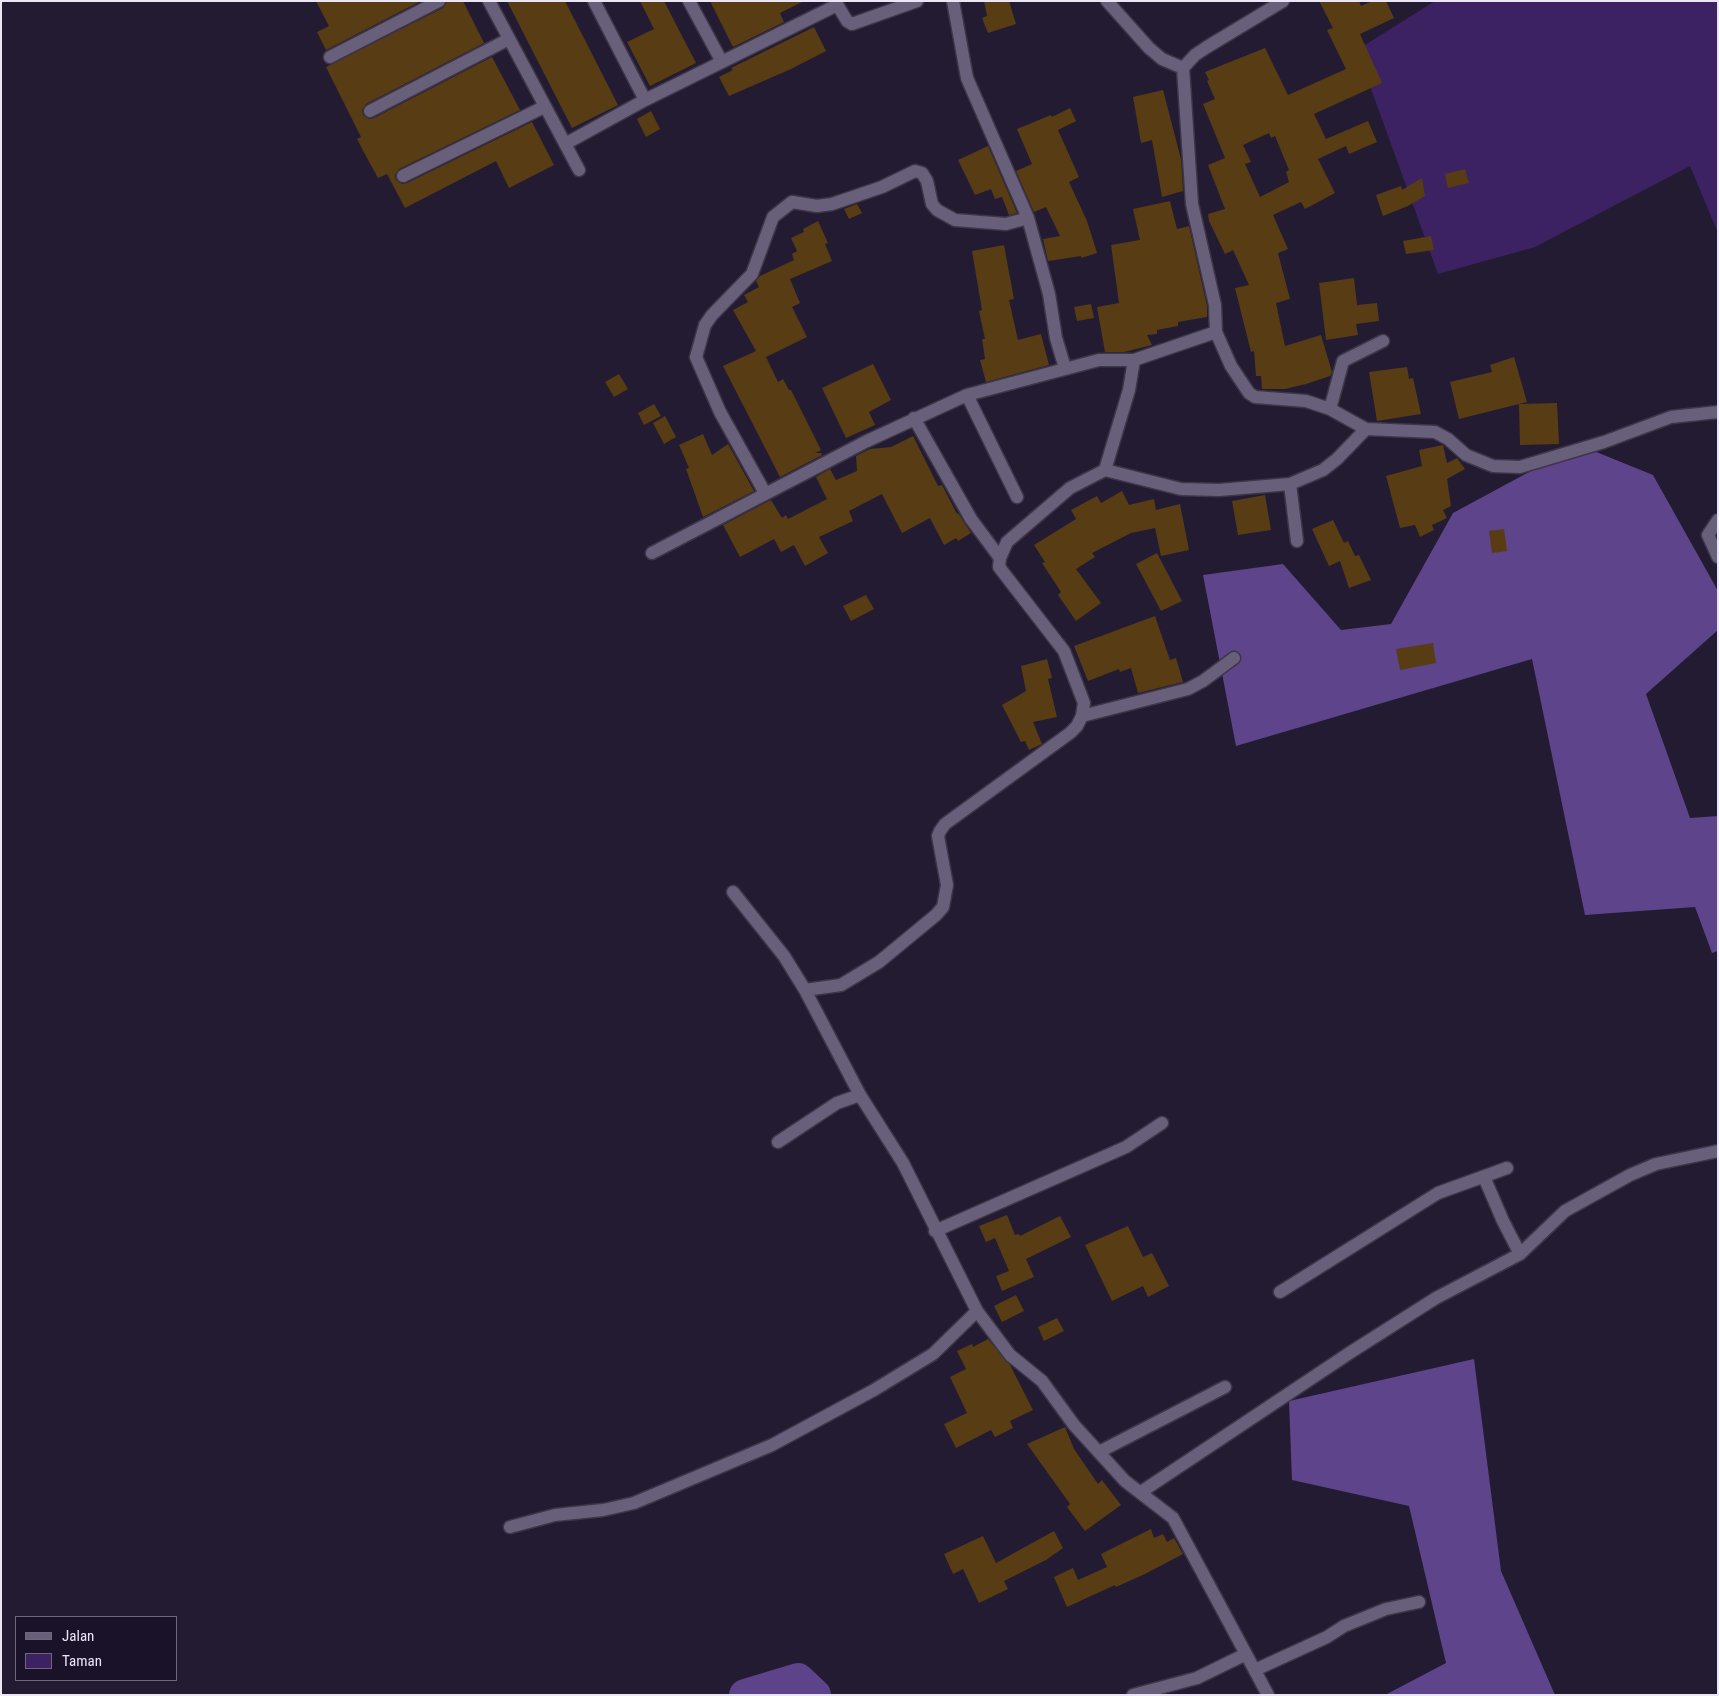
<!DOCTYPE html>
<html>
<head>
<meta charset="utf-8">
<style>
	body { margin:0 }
	#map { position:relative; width:1719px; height:1696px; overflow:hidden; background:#231b32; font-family:"Roboto Condensed",sans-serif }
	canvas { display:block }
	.frame { position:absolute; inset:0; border:2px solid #eae6f5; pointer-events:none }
	.legend { position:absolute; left:15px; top:1616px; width:162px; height:65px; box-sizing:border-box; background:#191228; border:1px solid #6d677a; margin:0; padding:6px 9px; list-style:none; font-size:15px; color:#eae6f5 }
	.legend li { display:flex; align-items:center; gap:10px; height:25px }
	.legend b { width:25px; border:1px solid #6d677a }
</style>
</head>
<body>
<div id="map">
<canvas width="1719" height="1696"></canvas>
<div class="frame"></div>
<ul class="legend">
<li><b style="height:6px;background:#68607a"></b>Jalan</li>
<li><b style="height:14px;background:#3c2262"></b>Taman</li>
</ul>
</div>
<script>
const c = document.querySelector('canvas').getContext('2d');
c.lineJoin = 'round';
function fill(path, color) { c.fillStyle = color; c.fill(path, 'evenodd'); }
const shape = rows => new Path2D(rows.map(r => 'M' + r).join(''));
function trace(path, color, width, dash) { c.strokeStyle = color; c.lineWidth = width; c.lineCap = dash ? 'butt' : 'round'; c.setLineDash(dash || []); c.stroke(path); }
const green = shape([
	[1435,1,1718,1,1718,233,1690,166,1535,247,1438,274,1357,50]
]);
const forest = shape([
	[1579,445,1653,475,1718,591,1718,630,1646,694,1690,818,1718,816,1718,951,1712,953,1695,907,1585,915,1532,659,1236,746,1203,575,1283,564,1341,630,1391,624,1453,513],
	[1474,1359,1501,1571,1555,1695,1385,1695,1446,1663,1409,1506,1292,1480,1289,1401]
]);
const river = shape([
	[745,1695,798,1679,815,1695]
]);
const building = shape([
	[316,1,421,1,326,50,317,32,329,26],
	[447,1,463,1,484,43,366,104,362,110,363,115,369,119,374,118,492,57,520,110,399,169,395,175,396,180,402,184,407,183,532,122,554,165,509,188,496,161,405,208,387,174,378,178,367,158,357,139,361,137,326,67,443,8],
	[507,1,565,1,618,105,572,128],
	[640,1,664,1,696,63,650,86,627,42,654,29],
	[710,1,804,1,780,13,784,22,733,47],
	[984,1,1009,1,1016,24,988,33,982,18,987,16],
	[1319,1,1359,1,1361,6,1372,1,1386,1,1394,18,1360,34,1382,83,1314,114,1326,139,1368,121,1377,142,1349,154,1346,146,1318,159,1335,193,1305,209,1301,202,1273,215,1288,249,1278,253,1290,299,1276,303,1285,346,1321,335,1332,372,1330,376,1306,384,1285,389,1262,389,1261,376,1256,376,1254,351,1251,352,1235,288,1249,285,1233,250,1225,254,1209,221,1208,214,1225,209,1208,165,1225,158,1203,104,1215,99,1207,81,1209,80,1205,72,1265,48,1288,95,1346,69,1327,30,1333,28],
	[1269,133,1271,138,1275,136,1289,170,1286,172,1289,182,1260,197,1245,164,1251,162,1243,145],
	[814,27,826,51,791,69,729,96,719,77,733,70,731,68],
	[1163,90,1181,159,1183,191,1162,197,1152,140,1141,143,1133,97],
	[1070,108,1076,121,1058,130,1079,177,1069,182,1087,221,1097,253,1081,258,1081,256,1048,261,1043,239,1060,236,1046,207,1034,212,1016,171,1032,164,1017,129,1051,115,1052,117],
	[651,111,660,129,646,137,637,119],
	[988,146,1017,213,1009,215,1002,197,995,199,991,189,975,195,958,160],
	[1465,169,1469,183,1448,188,1445,174],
	[1422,178,1425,196,1408,206,1383,216,1376,195,1401,186,1402,190],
	[1170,201,1177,229,1189,226,1207,306,1207,317,1178,322,1178,326,1157,330,1157,334,1147,335,1152,345,1124,352,1105,352,1097,307,1119,303,1111,245,1140,240,1133,209],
	[857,204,862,213,849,219,844,209],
	[818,221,828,243,825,244,832,261,790,279,800,303,792,307,807,337,766,357,778,382,783,379,789,390,791,390,821,450,815,453,821,453,822,455,780,477,723,366,756,351,733,310,748,302,744,295,759,287,756,281,760,276,794,260,792,254,797,251,791,238,804,232,803,229],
	[1431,236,1434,250,1406,254,1403,241],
	[1004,245,1014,299,1009,300,1018,340,1041,334,1049,365,986,382,980,360,985,359,982,339,985,339,979,311,982,310,972,251],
	[1354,278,1357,305,1377,303,1379,321,1356,324,1358,335,1326,340,1319,283],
	[1091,304,1094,318,1077,321,1074,307],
	[1514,357,1527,402,1459,419,1450,382,1492,372,1490,365],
	[873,364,891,400,869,412,875,425,846,438,822,388],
	[1407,367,1409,379,1413,378,1421,414,1377,421,1369,372],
	[619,374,628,389,614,397,605,382],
	[1557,403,1559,444,1520,445,1519,404],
	[654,404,661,416,644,425,638,413],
	[665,416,676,437,664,444,653,423],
	[703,434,712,455,728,444,754,491,703,517,686,469,689,468,679,445],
	[913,436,938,486,942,485,957,514,958,513,971,533,958,541,956,538,944,545,930,518,902,533,882,494,849,511,853,521,819,537,828,553,805,566,794,545,781,552,774,539,740,557,723,525,771,500,782,518,786,515,788,519,827,499,816,477,830,469,836,480,857,471,856,456,870,449,891,447],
	[1443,445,1447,463,1457,458,1465,469,1447,479,1451,506,1443,510,1447,518,1432,525,1434,530,1420,537,1415,525,1400,528,1386,476,1422,466,1419,450],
	[1122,491,1129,505,1154,499,1156,510,1180,504,1189,550,1161,556,1155,528,1131,533,1092,553,1095,557,1076,569,1101,603,1076,621,1058,595,1061,592,1042,563,1045,562,1034,545,1076,519,1071,510,1097,496,1101,503],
	[1265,495,1271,530,1238,535,1232,501],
	[1333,520,1344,543,1348,541,1355,556,1359,555,1371,580,1349,588,1340,561,1329,566,1312,529],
	[1504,529,1507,551,1492,553,1489,531],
	[1157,553,1182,601,1161,611,1136,564],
	[866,595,874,609,851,621,843,606],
	[1155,616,1170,660,1176,658,1183,682,1138,693,1131,668,1120,672,1119,669,1088,681,1074,646],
	[1433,643,1436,663,1400,670,1396,649],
	[1047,659,1052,678,1048,679,1057,717,1033,722,1042,744,1029,750,1025,741,1021,742,1002,705,1026,691,1021,666],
	[1007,1215,1015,1235,1019,1234,1020,1236,1060,1216,1071,1237,1026,1259,1034,1277,1002,1291,996,1276,1009,1271,995,1238,986,1242,979,1226],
	[1128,1226,1143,1257,1152,1253,1169,1286,1148,1297,1143,1286,1112,1301,1085,1245],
	[1016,1295,1024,1311,1002,1322,994,1306],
	[1057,1318,1064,1331,1044,1341,1038,1327],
	[988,1339,1010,1365,1033,1410,1010,1421,1013,1428,995,1437,991,1430,956,1448,944,1424,967,1413,950,1377,966,1369,957,1351,972,1344,973,1347],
	[1065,1427,1074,1449,1098,1484,1102,1480,1121,1505,1085,1531,1067,1507,1070,1504,1027,1444],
	[1151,1529,1154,1538,1163,1534,1167,1542,1174,1538,1183,1554,1145,1574,1116,1587,1115,1585,1067,1607,1054,1577,1073,1568,1078,1580,1107,1567,1101,1554],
	[1054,1531,1063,1548,1046,1560,1004,1581,1008,1589,979,1603,963,1569,953,1574,944,1554,983,1536,996,1563]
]);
const minor = shape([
	[489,1,579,170],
	[594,1,645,100],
	[689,1,722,62],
	[835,1,847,21,852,24,917,1],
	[953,1,967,78,1028,218,1049,294,1056,338,1065,368],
	[1107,1,1149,48,1162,59,1183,68],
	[330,57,439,1],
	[370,111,509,39],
	[565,144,645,100,837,5],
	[403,176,544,107],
	[1216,332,1231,366,1249,393,1255,397,1306,401,1330,409,1366,429,1435,432,1448,439,1466,455,1493,466,1520,467,1604,442,1671,417,1718,412],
	[967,395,1017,497],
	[1330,409,1343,361,1383,341],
	[914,418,971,519,1000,558],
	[1105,470,1181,489,1219,490,1290,484,1323,470,1337,459,1366,429],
	[1290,484,1297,541],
	[765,493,720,412,696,357,705,325,712,315,752,274,773,217,792,202,817,206,832,204,882,187,915,171,922,173,927,181,932,204,937,210,955,220,1006,224,1028,218],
	[1718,520,1708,535,1718,557],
	[652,553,867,441,967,395,1099,360,1134,360],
	[1082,716,1188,689,1203,681,1234,658],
	[733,892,784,956,805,990,860,1095,903,1163,977,1311,1010,1355,1042,1381,1074,1425,1125,1481,1173,1518,1268,1695],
	[805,990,841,985,879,962,936,915,943,907,947,885,938,836,940,831,945,824,1070,733,1077,726,1082,716,1084,703,1064,651,999,567,1000,558,1007,542,1070,488,1105,470,1129,390,1134,360,1216,332,1215,305,1192,204,1183,68,1195,55,1207,47,1283,1],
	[778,1142,837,1103,860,1095],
	[1484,1177,1503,1221,1520,1254],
	[935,1231,1126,1147,1162,1123],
	[1280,1292,1438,1193,1507,1168],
	[1099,1452,1225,1387],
	[1141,1492,1351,1352,1436,1298,1520,1254,1565,1211,1630,1175,1656,1164,1718,1151],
	[510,1527,555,1515,603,1510,634,1503,772,1445,874,1390,933,1354,977,1311],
	[1255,1670,1327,1637,1344,1626,1386,1609,1419,1602],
	[1133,1695,1197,1678,1246,1654]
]);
fill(green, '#3c2262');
fill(forest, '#5e448a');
trace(river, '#5d4389', 32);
fill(building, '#583c14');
trace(minor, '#3d3649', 15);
trace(minor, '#68607a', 12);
</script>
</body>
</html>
